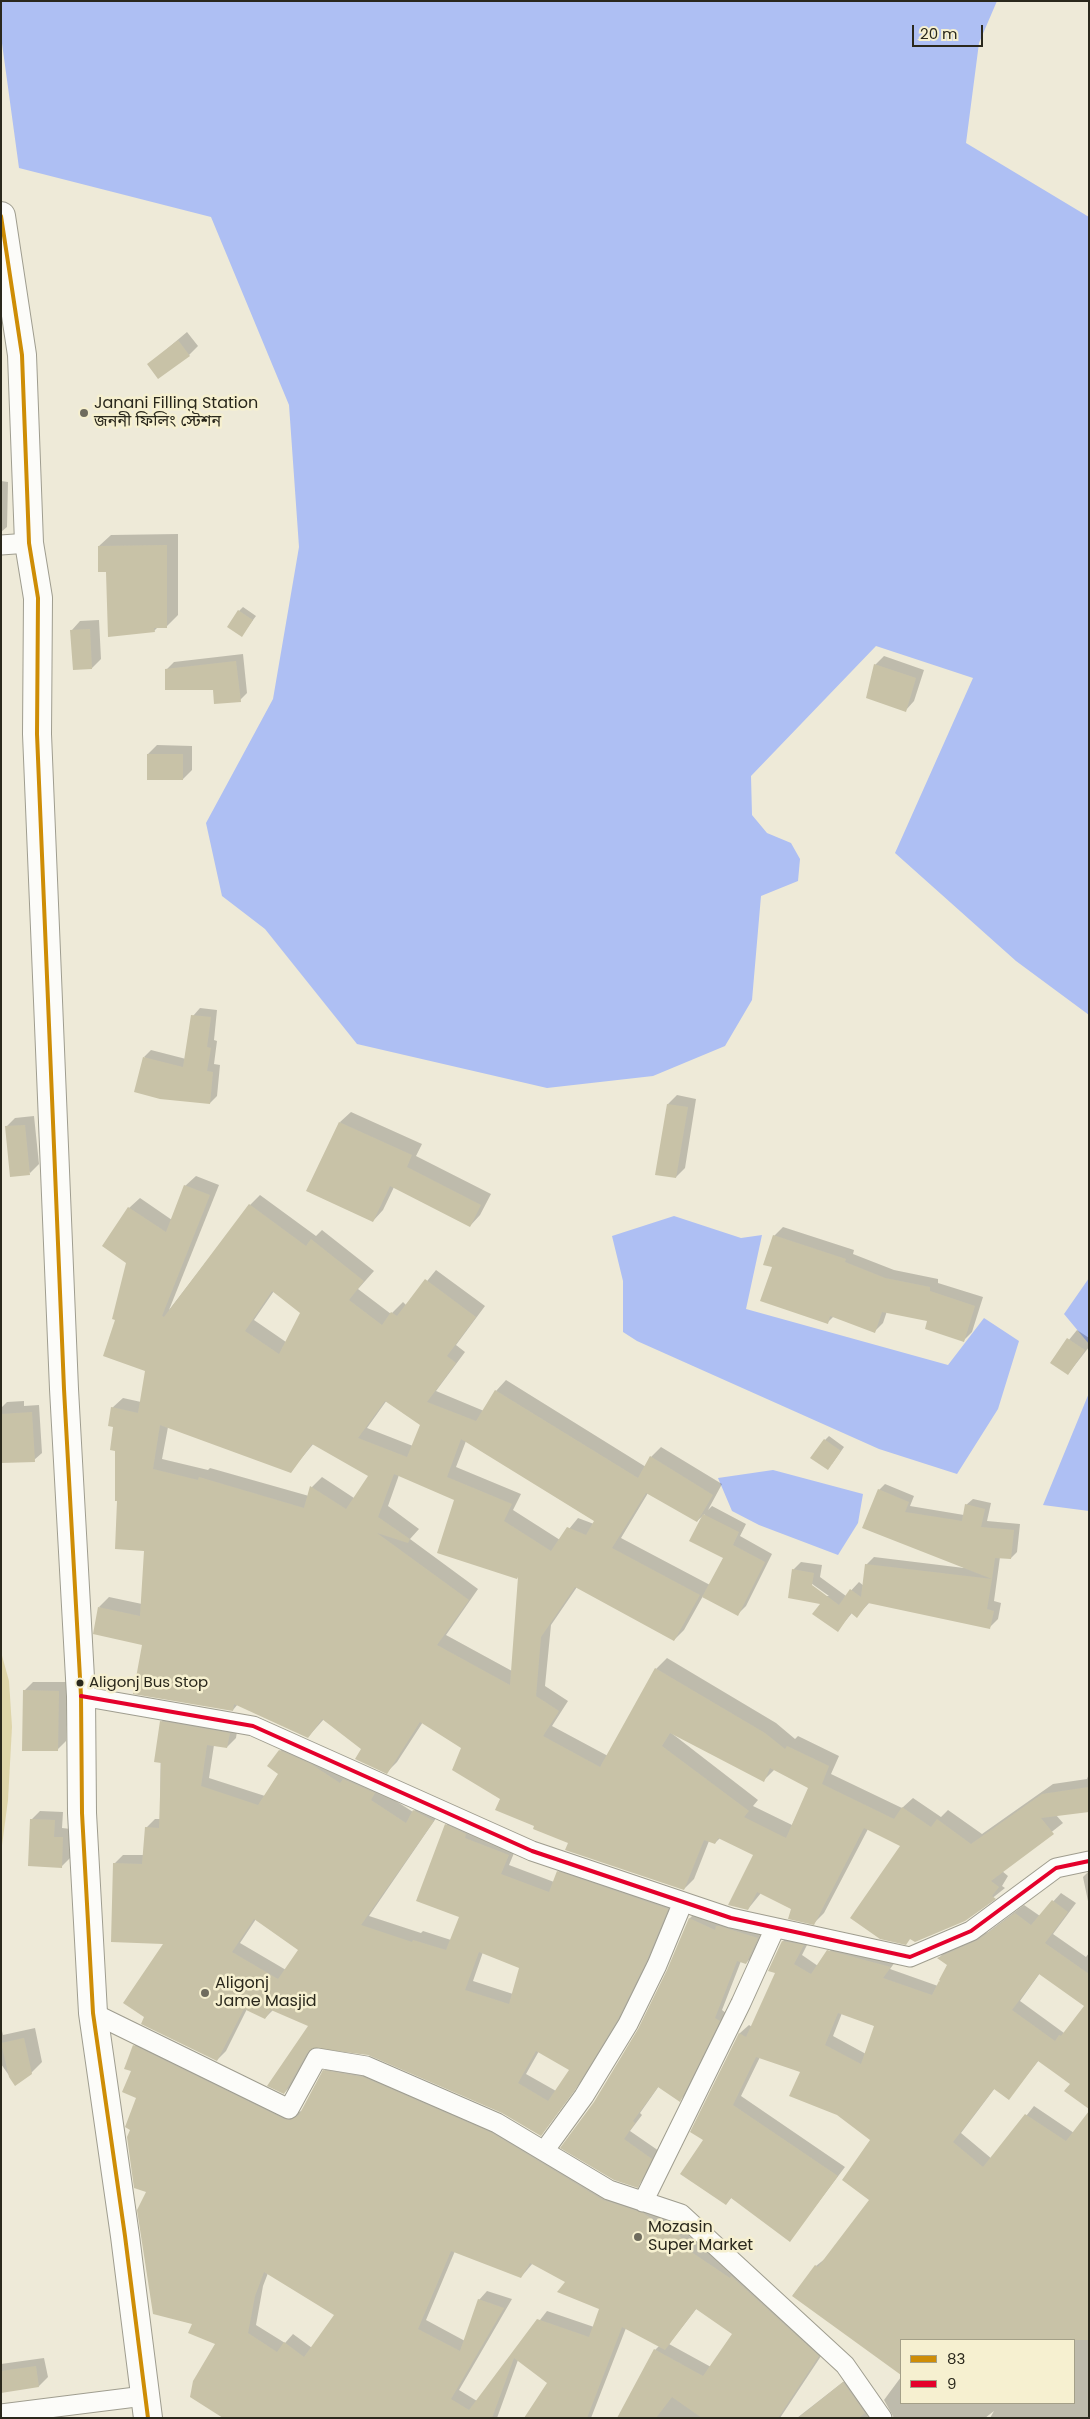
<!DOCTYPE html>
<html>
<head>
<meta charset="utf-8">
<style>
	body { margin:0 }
	#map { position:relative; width:1090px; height:2419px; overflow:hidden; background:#eeead8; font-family:Poppins,sans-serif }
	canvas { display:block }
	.frame { position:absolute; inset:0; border:2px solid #2a281c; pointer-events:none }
	.legend { position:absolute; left:900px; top:2339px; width:175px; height:65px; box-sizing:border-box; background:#f6f0d0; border:1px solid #a4a088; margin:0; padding:6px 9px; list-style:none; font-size:15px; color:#2a281c }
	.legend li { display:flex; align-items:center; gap:10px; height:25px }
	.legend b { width:25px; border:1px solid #a4a088 }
	.scale { position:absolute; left:912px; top:25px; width:71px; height:22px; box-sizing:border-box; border:2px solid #2a281c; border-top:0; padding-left:6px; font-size:15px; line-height:18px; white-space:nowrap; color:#2a281c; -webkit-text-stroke:4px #f6f0d0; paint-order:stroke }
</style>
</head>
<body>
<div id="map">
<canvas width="1090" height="2419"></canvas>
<div class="frame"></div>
<ul class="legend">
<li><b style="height:6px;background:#ce8d06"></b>83</li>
<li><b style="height:6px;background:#e4002b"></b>9</li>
</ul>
<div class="scale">20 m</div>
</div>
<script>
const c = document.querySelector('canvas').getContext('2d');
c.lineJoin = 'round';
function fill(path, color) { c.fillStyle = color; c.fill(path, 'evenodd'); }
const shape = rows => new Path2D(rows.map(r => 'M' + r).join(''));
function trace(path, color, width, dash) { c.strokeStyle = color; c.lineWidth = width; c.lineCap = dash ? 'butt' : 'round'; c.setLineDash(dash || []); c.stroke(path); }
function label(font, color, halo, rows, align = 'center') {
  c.font = font + ' Poppins,"Noto Sans Bengali",sans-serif'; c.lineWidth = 5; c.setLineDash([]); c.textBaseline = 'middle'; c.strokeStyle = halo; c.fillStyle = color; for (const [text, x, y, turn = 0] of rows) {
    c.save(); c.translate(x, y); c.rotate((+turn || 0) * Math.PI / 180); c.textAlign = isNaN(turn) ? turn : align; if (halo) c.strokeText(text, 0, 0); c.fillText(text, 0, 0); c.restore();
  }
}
const green = shape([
	[1,1652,9,1681,12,1727,8,1800,1,1853]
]);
const water = shape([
	[1,1,997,1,979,43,966,143,1089,217,1089,1015,1016,961,895,853,973,678,876,646,751,776,752,815,767,833,791,843,800,859,798,881,761,896,752,1000,725,1046,653,1076,547,1088,357,1044,265,929,222,896,206,823,273,699,299,547,289,405,211,217,19,168,1,36],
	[674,1216,741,1238,762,1235,746,1309,948,1365,984,1318,1019,1341,998,1409,957,1474,879,1449,637,1341,623,1332,623,1281,612,1236],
	[1089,1278,1089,1344,1064,1314],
	[1089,1393,1089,1511,1043,1505],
	[773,1470,863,1494,858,1523,838,1555,759,1525,732,1511,718,1478]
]);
const shadow = shape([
	[187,332,198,346,189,355,149,364],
	[1,481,8,482,7,527,1,532],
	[178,534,178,615,167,626,158,627,154,631,107,571,99,546,111,535],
	[243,607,256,616,242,635,239,611],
	[99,620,101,659,92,668,72,630,80,621],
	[243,654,247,693,240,700,167,669,174,662],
	[884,656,924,670,914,701,906,710,875,665],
	[157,745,192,746,192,770,183,779,148,754],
	[200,1008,217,1010,214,1040,217,1041,214,1064,220,1065,217,1096,210,1103,144,1057,151,1050,186,1059,193,1016],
	[677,1095,696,1099,685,1168,676,1177,668,1104],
	[351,1112,422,1144,416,1156,491,1194,480,1215,470,1226,394,1187,383,1210,373,1221,340,1122],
	[34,1116,39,1164,30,1173,6,1127,15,1118],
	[196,1176,219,1185,169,1310,250,1205,260,1195,316,1236,322,1230,374,1271,358,1289,391,1314,403,1302,407,1306,436,1270,485,1306,456,1345,465,1352,436,1391,484,1411,496,1391,506,1380,646,1467,651,1457,661,1447,722,1484,708,1510,712,1506,746,1524,740,1536,772,1554,746,1606,738,1614,703,1596,684,1630,674,1640,577,1587,551,1625,545,1686,568,1701,552,1726,608,1756,656,1669,667,1658,776,1723,795,1739,798,1736,839,1756,831,1774,902,1808,913,1798,941,1817,948,1810,982,1834,1053,1784,1087,1779,1089,1774,1089,1810,1056,1815,1063,1823,1002,1871,1008,1876,1002,1886,1005,1888,965,1920,902,1846,868,1829,824,1913,814,1923,792,1909,761,1893,748,1909,755,1855,720,1838,715,1843,709,1841,694,1879,684,1889,569,1842,536,1825,501,1799,463,1748,423,1722,397,1762,387,1772,363,1748,324,1719,308,1737,238,1704,233,1710,144,1644,99,1607,109,1597,142,1604,146,1550,119,1500,112,1408,123,1398,141,1402,146,1370,117,1319,128,1262,103,1246,129,1208,140,1198,172,1220,185,1186],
	[274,1291,302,1313,286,1342,254,1320],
	[387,1400,421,1425,413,1446,367,1428],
	[168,1427,291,1471,314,1443,370,1475,354,1498,322,1477,312,1487,309,1496,210,1468,208,1470,162,1459],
	[466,1441,595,1521,594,1524,578,1518,560,1540,513,1510,521,1494,456,1467],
	[399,1475,456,1499,520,1575,512,1671,446,1635,478,1589,410,1539,419,1529,388,1506],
	[648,1493,697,1521,705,1514,691,1541,724,1557,710,1585,621,1538],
	[670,1732,764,1780,775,1769,810,1787,792,1825,753,1806,758,1800],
	[783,1227,854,1250,853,1254,894,1270,938,1279,938,1283,983,1297,972,1332,963,1341,929,1320,887,1311,883,1323,875,1331,834,1316,827,1323,773,1267,774,1236],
	[1077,1330,1089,1338,1089,1347,1068,1374,1051,1362],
	[24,1401,24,1406,39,1405,42,1453,34,1460,1,1461,1,1408,7,1402],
	[829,1436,844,1447,832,1464,825,1440],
	[885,1484,914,1496,910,1506,964,1515,966,1505,973,1499,991,1503,987,1521,1020,1524,1017,1552,1011,1558,1000,1557,994,1601,1001,1603,998,1619,990,1627,870,1602,857,1616,852,1613,838,1630,822,1603,793,1570,801,1562,822,1565,820,1577,846,1596,859,1582,864,1586,866,1565,874,1557,964,1568,879,1490],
	[808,1581,829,1596,825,1596,807,1583],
	[33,1682,67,1682,66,1741,57,1750,24,1691],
	[170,1713,238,1725,236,1738,227,1747,214,1745,209,1778,265,1796,279,1773,280,1751,289,1742,379,1790,413,1812,422,1802,441,1811,369,1916,421,1933,423,1931,451,1940,461,1916,446,1825,455,1816,517,1846,509,1865,554,1882,558,1872,567,1863,676,1900,655,1950,627,2008,583,2079,541,2135,502,2112,368,2054,313,2047,293,2084,284,2093,310,2025,274,2009,265,2018,247,2009,226,2051,217,2060,165,1942,114,1864,123,1855,144,1855,146,1828,155,1819,160,1819,161,1722],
	[256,1919,300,1949,286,1970,240,1943],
	[483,1952,521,1967,513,1994,473,1981],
	[539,2051,571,2069,556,2091,526,2074],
	[40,1811,63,1812,62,1828,71,1829,70,1858,61,1867,31,1820],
	[1089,1871,1089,1906,1083,1877],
	[1061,1893,1076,1903,1053,1934,1086,1957,1089,1953,1089,2107,1071,2084,1039,2060,1009,2098,995,2088,961,2133,992,2159,1034,2106,1074,2133,1089,2113,1089,2418,990,2418,994,2411,985,2418,894,2418,884,2400,901,2377,901,2403,1074,2403,1074,2340,901,2340,901,2374,793,2295,816,2266,826,2258,871,2199,872,2140,802,2071,760,2057,741,2096,845,2167,790,2240,732,2197,726,2204,704,2140,692,2132,740,2033,749,2025,752,2027,777,1972,783,1941,792,1933,811,1937,802,1955,818,1966,837,1942,898,1958,890,1969,938,1986,948,1964,939,1958,947,1949,988,1932,1024,1905,1040,1916],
	[1040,1973,1086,2005,1064,2033,1020,2001],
	[842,2013,875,2026,866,2054,833,2036],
	[697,1911,765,1930,754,1955,746,1963,741,1961,722,2010,726,2013,687,2093,680,2100,659,2086,640,2113,642,2115,630,2131,659,2151,645,2178,637,2186,595,2103,639,2030,668,1970,690,1918],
	[1,2027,3,2035,35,2028,42,2062,31,2073,15,2084,1,2064],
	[143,2037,299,2112,303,2110,324,2071,333,2062,372,2069,652,2205,691,2231,689,2236,739,2270,827,2347,780,2418,619,2418,655,2350,660,2345,626,2328,591,2418,526,2418,548,2383,518,2360,497,2418,226,2418,217,2343,193,2324,148,2192,131,2130,138,2098,133,2071,134,2046],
	[455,2251,521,2277,533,2263,567,2281,601,2308,594,2327,547,2311,477,2401,459,2390,512,2299,487,2291,479,2300,465,2341,426,2320],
	[268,2273,336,2314,312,2348,293,2334,285,2343,256,2325,263,2286],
	[697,2308,733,2333,711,2367,669,2344],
	[44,2358,48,2377,39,2386,1,2391,1,2364],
	[852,2375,885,2418,797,2418]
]);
const building = shape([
	[178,340,190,356,158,379,147,364],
	[167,545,167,628,154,628,155,632,108,637,106,572,98,572,98,546],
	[238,610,253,620,242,637,227,627],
	[90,629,92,669,73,670,70,630],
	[236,661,241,702,214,704,213,690,165,690,165,669],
	[874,664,916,678,906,712,866,698],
	[147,754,183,754,183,780,147,780],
	[191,1015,211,1017,207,1047,211,1048,207,1071,213,1072,210,1104,160,1099,134,1092,143,1057,183,1067],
	[667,1104,688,1107,676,1178,655,1175],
	[339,1122,412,1155,407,1167,481,1205,470,1227,390,1186,373,1222,306,1191],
	[25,1125,30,1175,10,1177,5,1126],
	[184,1185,210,1195,162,1316,164,1317,249,1204,306,1246,311,1239,364,1281,349,1300,382,1325,391,1312,397,1316,425,1279,476,1317,447,1356,456,1363,427,1402,476,1421,495,1390,638,1478,650,1456,713,1495,697,1522,646,1493,612,1548,700,1595,674,1641,575,1587,541,1637,536,1696,559,1711,543,1736,600,1767,655,1668,765,1733,785,1749,787,1746,829,1766,822,1784,894,1819,902,1807,931,1827,937,1819,971,1844,1042,1794,1089,1787,1089,1812,1041,1818,1054,1834,991,1881,999,1887,992,1896,996,1899,965,1921,915,1942,910,1939,906,1945,880,1939,850,1918,900,1846,864,1828,814,1925,788,1919,791,1909,757,1892,748,1910,728,1905,753,1855,718,1838,715,1844,704,1840,684,1890,565,1850,568,1843,533,1829,534,1826,495,1810,500,1799,452,1770,461,1748,420,1722,387,1774,355,1759,361,1749,322,1719,308,1738,234,1704,233,1711,133,1694,142,1645,93,1634,98,1607,140,1616,144,1551,115,1549,117,1501,115,1501,115,1451,110,1450,113,1427,108,1426,111,1407,138,1413,145,1371,103,1356,115,1320,112,1319,126,1263,102,1246,128,1207,166,1232],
	[272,1291,300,1313,279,1354,245,1331],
	[385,1401,420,1425,407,1457,358,1438],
	[160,1425,291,1473,312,1444,368,1476,346,1509,310,1486,304,1508,199,1477,198,1480,153,1469],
	[461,1439,594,1521,586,1535,567,1527,551,1551,504,1521,512,1504,447,1477],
	[394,1474,454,1500,437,1553,517,1579,518,1577,510,1685,437,1645,469,1600,377,1533,408,1543,410,1539,378,1517],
	[670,1733,764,1782,770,1768,808,1788,786,1838,744,1817,749,1811,662,1746],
	[773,1235,846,1259,845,1262,885,1278,930,1287,930,1291,975,1306,964,1342,925,1329,927,1321,882,1312,875,1333,830,1316,828,1324,760,1301,772,1267,763,1265],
	[1067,1338,1085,1350,1068,1375,1050,1363],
	[32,1412,35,1462,1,1463,1,1414],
	[824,1439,841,1451,828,1470,810,1458],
	[878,1489,909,1502,905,1512,962,1521,965,1504,985,1509,981,1527,1014,1530,1011,1559,995,1558,992,1579,862,1528],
	[703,1514,739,1532,733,1545,765,1562,738,1616,702,1597,723,1558,689,1541],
	[865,1564,992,1579,987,1609,994,1611,990,1629,868,1603,857,1618,851,1613,838,1632,812,1614,820,1604,788,1598,792,1569,814,1573,812,1585,839,1605,850,1589,861,1597],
	[23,1690,59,1691,58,1751,22,1751],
	[160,1721,230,1733,227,1748,207,1745,201,1786,258,1805,278,1774,267,1766,279,1750,311,1764,340,1783,343,1779,375,1793,371,1800,406,1823,413,1810,434,1821,361,1925,412,1942,413,1940,446,1950,459,1917,416,1901,445,1824,466,1834,465,1838,509,1855,501,1874,549,1892,557,1871,668,1909,647,1960,618,2019,575,2090,541,2136,502,2113,368,2055,313,2048,307,2053,284,2094,267,2086,308,2026,271,2010,265,2019,244,2009,217,2061,141,2024,144,2017,123,2003,163,1944,111,1942,113,1863,142,1864,145,1827,159,1828,161,1763,154,1762],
	[254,1919,298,1950,278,1979,232,1952],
	[479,1952,519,1968,509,2004,465,1990],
	[536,2051,569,2070,548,2101,518,2083],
	[30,1819,55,1820,54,1837,63,1837,62,1868,28,1866],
	[1052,1900,1068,1912,1045,1943,1089,1974,1089,2109,1064,2091,1070,2084,1038,2061,1009,2100,994,2089,953,2142,983,2167,1025,2114,1066,2141,1089,2111,1089,2340,901,2340,901,2375,792,2296,815,2265,818,2267,869,2200,842,2180,870,2140,837,2115,789,2096,800,2072,756,2057,733,2105,838,2176,790,2242,731,2198,726,2205,680,2174,703,2140,690,2132,739,2033,746,2037,775,1973,768,1971,782,1941,804,1945,794,1964,811,1974,827,1950,891,1967,883,1978,932,1995,939,1981,941,1982,939,1980,947,1965,937,1958,978,1940,1015,1913,1031,1925],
	[1039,1974,1084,2006,1061,2036,1059,2035,1055,2041,1012,2010],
	[838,2013,874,2026,861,2064,825,2045],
	[689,1918,715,1930,716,1926,719,1926,758,1938,746,1964,737,1961,715,2018,720,2021,680,2102,658,2087,633,2121,635,2123,624,2139,652,2159,638,2188,614,2180,560,2148,594,2102,638,2029,667,1970],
	[24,2038,32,2074,15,2086,9,2077,1,2043],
	[133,2045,284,2119,290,2120,299,2115,323,2070,363,2077,492,2133,603,2200,643,2213,669,2230,671,2227,684,2241,681,2245,730,2278,731,2276,819,2356,778,2418,702,2418,672,2397,656,2418,617,2418,654,2349,703,2376,732,2334,696,2309,665,2350,622,2327,587,2418,524,2418,547,2383,514,2358,492,2418,223,2418,190,2397,193,2381,215,2344,188,2333,192,2324,153,2314,137,2210,146,2192,134,2188,127,2137,130,2130,125,2127,136,2098,122,2092,131,2071,124,2069],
	[451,2251,521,2278,530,2263,565,2282,557,2292,599,2309,589,2337,537,2319,469,2410,451,2399,504,2308,478,2299,460,2351,418,2329],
	[264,2272,334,2315,304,2357,284,2342,277,2352,248,2333,255,2296],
	[36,2366,39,2387,1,2393,1,2371],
	[843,2382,865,2413,859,2418,798,2418]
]);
const street = shape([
	[1,545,29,543],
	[81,1696,253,1726,532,1851,731,1918,910,1957,971,1931,1056,1868,1089,1861],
	[93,2013,289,2109,317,2058,366,2066,497,2123,609,2190,681,2214,845,2365,882,2418],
	[544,2151,584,2096,628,2024,657,1965,683,1902],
	[643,2202,741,2003,775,1928],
	[1,2414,144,2396]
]);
const highway = shape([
	[1,216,22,355,29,543,38,598,37,734,64,1389,81,1696,82,1813,93,2013,125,2236,148,2418]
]);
const bus1 = shape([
	[1,216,22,355,29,543,38,598,37,734,64,1389,81,1696,82,1813,93,2013,125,2236,148,2418]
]);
const bus2 = shape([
	[81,1696,253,1726,532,1851,731,1918,910,1957,971,1931,1056,1868,1089,1861]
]);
const markers = [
	[84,413,5,"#6f6c5e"],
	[80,1683,4.5,"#2a281c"],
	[205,1993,5,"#6f6c5e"],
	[638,2237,5,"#6f6c5e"]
];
const busNames = [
	["Aligonj Bus Stop",89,1683]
];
const poiNames = [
	["Janani Filling Station",94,404],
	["জননী ফিলিং স্টেশন",94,422],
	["Aligonj",215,1984],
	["Jame Masjid",215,2002],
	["Mozasin",648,2228],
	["Super Market",648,2246]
];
fill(green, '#ded5a9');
fill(water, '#aebff3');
fill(shadow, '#0003');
fill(building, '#c8c2a7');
trace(street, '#9f9d8f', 21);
trace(highway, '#9f9d8f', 30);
trace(street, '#fcfcf9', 19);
trace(highway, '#fcfcf9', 28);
trace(bus1, '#ce8d06', 4);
trace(bus2, '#e4002b', 4);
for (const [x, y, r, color] of markers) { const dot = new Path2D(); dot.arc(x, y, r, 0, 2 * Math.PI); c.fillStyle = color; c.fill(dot); trace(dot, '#f6f0d0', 2); }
label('15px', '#2a281c', '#f6f0d0', busNames, 'left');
label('16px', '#2a281c', '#f6f0d0', poiNames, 'left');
</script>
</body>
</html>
